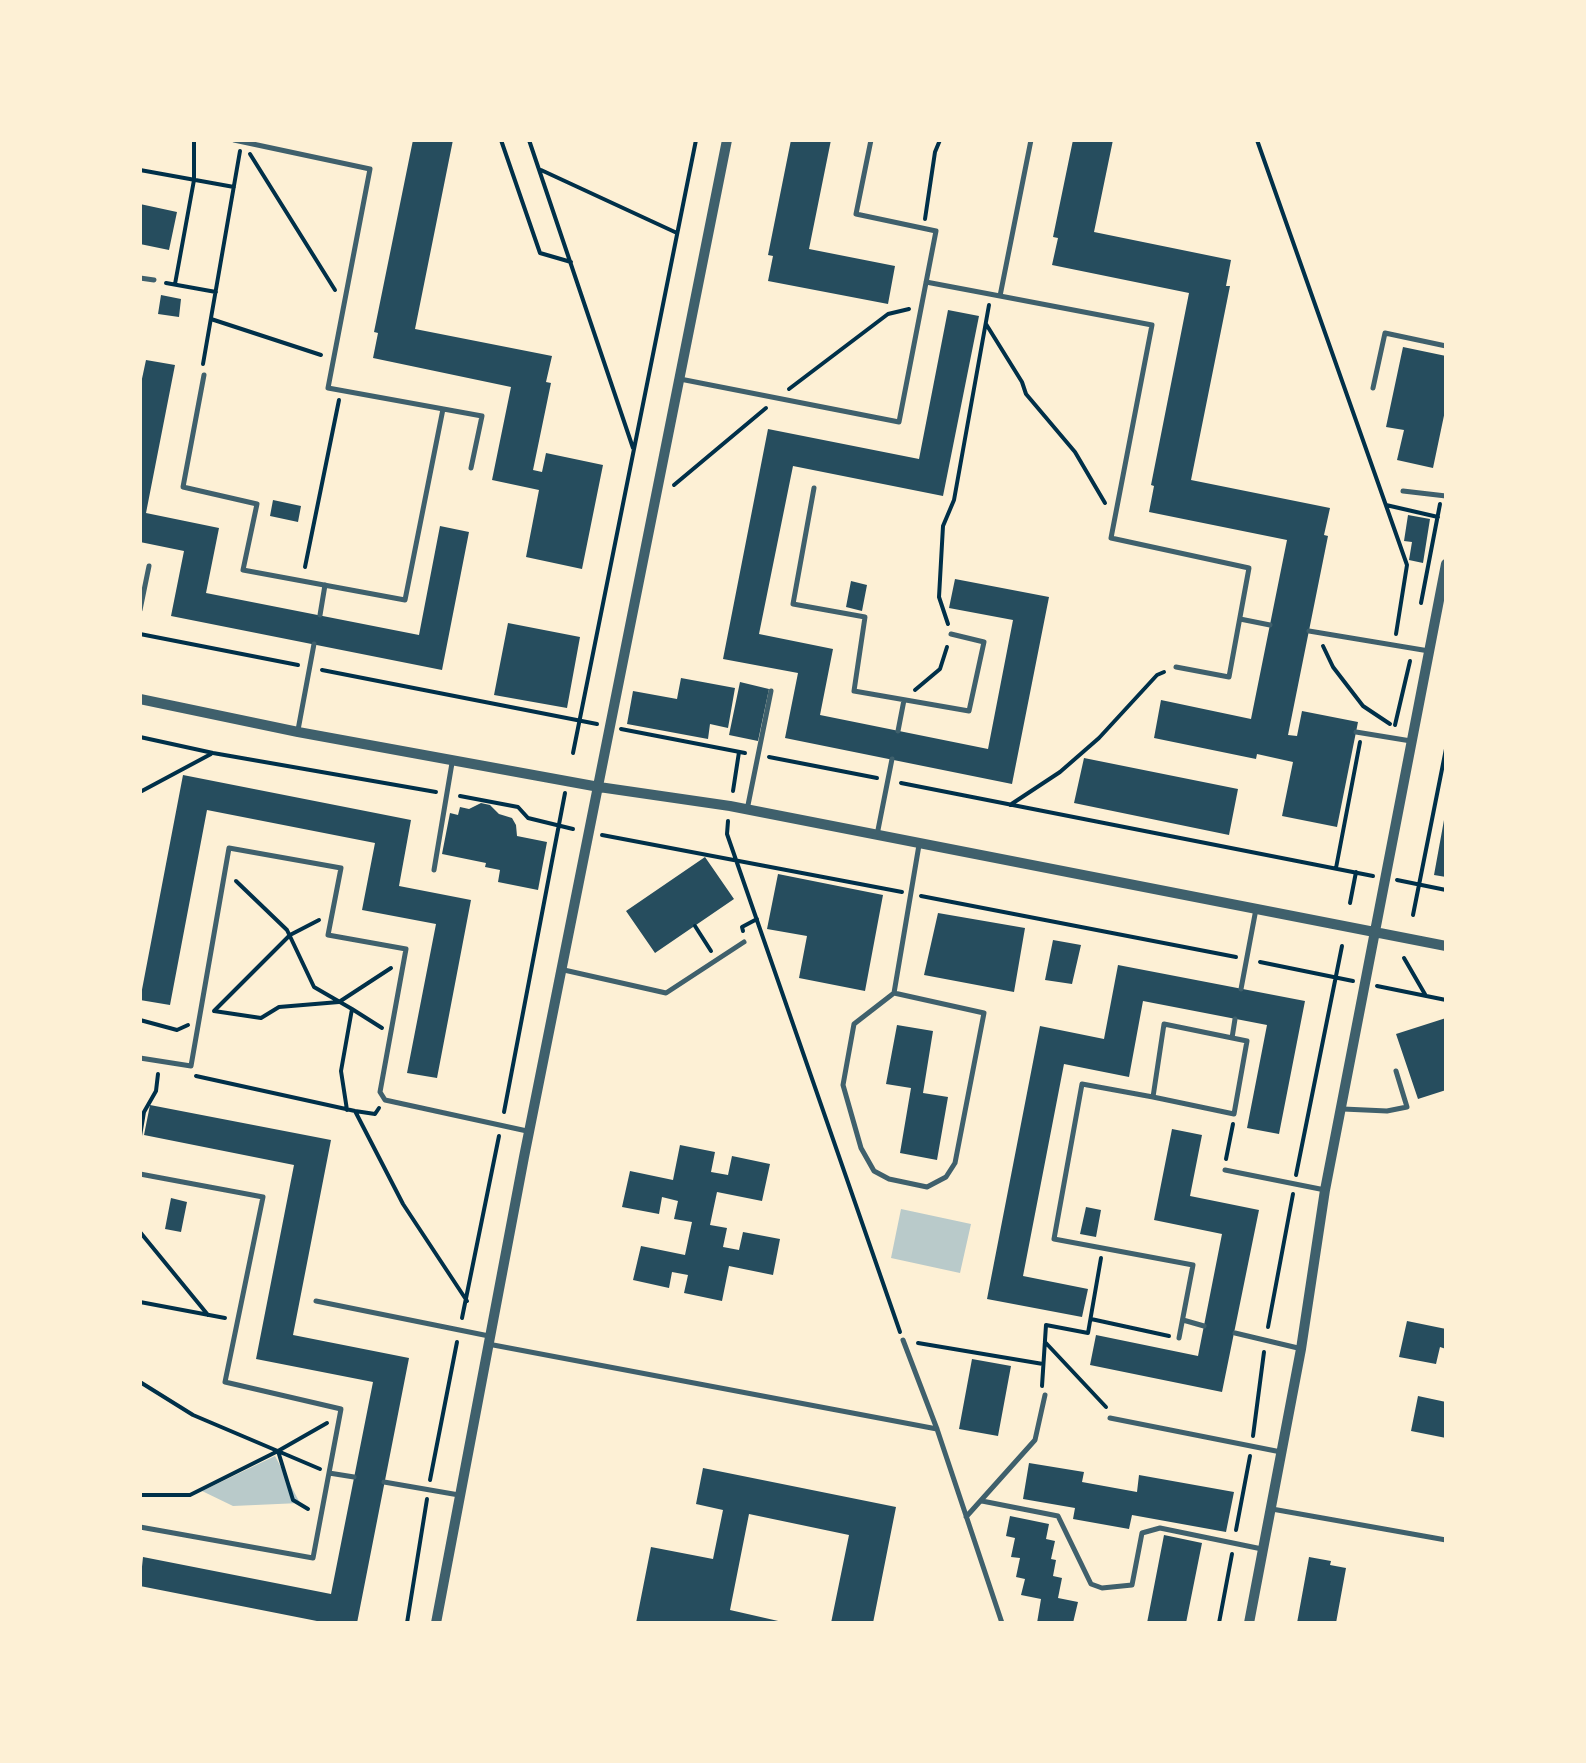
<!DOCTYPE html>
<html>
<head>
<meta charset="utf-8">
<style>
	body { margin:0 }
	#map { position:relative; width:1586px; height:1763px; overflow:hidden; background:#fdf0d5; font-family:"IBM Plex Sans",sans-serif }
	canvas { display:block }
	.frame { position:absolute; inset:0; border:142px solid #fdf0d5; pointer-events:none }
</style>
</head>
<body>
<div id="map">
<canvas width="1586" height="1763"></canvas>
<div class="frame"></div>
</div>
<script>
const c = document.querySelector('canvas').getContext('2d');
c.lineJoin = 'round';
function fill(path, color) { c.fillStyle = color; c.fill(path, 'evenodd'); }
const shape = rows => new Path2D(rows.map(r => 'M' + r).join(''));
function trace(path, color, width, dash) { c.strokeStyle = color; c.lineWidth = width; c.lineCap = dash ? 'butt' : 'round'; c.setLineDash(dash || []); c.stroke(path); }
const green = shape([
	[901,1209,971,1224,960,1273,891,1258],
	[275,1456,300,1503,233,1506,202,1491]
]);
const building = shape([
	[413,140,453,140,415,329,552,356,546,382,551,383,533,470,542,472,546,453,603,465,582,569,526,557,539,490,492,480,511,387,373,358,378,333,374,332],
	[791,140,831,140,809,249,895,266,888,304,768,281,773,256,768,255],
	[1073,140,1113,140,1094,232,1231,260,1226,286,1230,286,1191,480,1330,508,1324,535,1328,536,1288,735,1297,736,1302,711,1358,722,1337,827,1282,816,1293,762,1257,754,1256,759,1154,738,1161,700,1251,719,1287,540,1149,512,1154,486,1151,485,1189,293,1052,265,1058,238,1053,237],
	[140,204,177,212,169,250,140,244],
	[161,295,181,299,179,317,158,314],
	[948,310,979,316,943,496,793,466,759,634,833,649,820,715,988,749,1013,620,949,608,955,579,1049,597,1012,784,785,738,798,673,723,659,768,429,919,459],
	[1403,347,1446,356,1446,406,1433,468,1397,460,1404,430,1386,427],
	[146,360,175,365,146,513,219,528,206,593,419,635,440,526,469,532,442,670,171,616,184,551,140,542,140,388],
	[273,500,301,506,298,522,270,516],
	[1408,515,1430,519,1423,563,1409,560,1412,542,1404,541],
	[851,581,867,585,862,611,846,607],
	[508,623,580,637,567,708,494,695],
	[681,678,735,688,728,728,710,724,708,739,627,724,633,691,677,699],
	[740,682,769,689,758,741,729,735],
	[1084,758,1238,789,1229,835,1074,803],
	[183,775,411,820,399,886,471,900,437,1078,407,1073,436,924,362,910,375,843,207,810,170,1005,140,1000],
	[481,803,490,805,499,814,512,818,516,825,517,836,547,842,538,890,498,882,500,870,485,867,486,863,442,854,450,813,458,815,460,807,469,809],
	[1444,820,1446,820,1446,877,1434,875],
	[705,857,734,899,655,953,626,911],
	[778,874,883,895,865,991,799,978,807,936,767,929],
	[938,913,1025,928,1014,992,924,975],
	[1053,940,1081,945,1072,984,1045,980],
	[1118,965,1305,1001,1279,1134,1247,1128,1267,1025,1143,1001,1129,1077,1064,1064,1023,1276,1088,1289,1082,1317,987,1299,1040,1026,1104,1039],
	[1446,1018,1446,1090,1418,1099,1396,1034],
	[897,1025,933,1031,923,1093,948,1097,937,1160,900,1153,911,1088,886,1084],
	[150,1105,331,1140,293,1335,409,1358,357,1623,327,1623,140,1586,143,1557,331,1594,373,1382,256,1359,294,1165,144,1135],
	[1172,1129,1202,1135,1190,1196,1259,1210,1222,1392,1090,1365,1096,1335,1198,1356,1222,1234,1154,1220],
	[680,1145,715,1152,711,1172,728,1175,732,1156,770,1164,762,1201,717,1192,710,1225,727,1228,723,1247,739,1250,743,1232,780,1239,773,1275,729,1266,722,1301,684,1293,688,1275,672,1272,669,1288,633,1280,641,1246,685,1255,692,1222,674,1219,678,1201,662,1197,659,1214,622,1207,630,1171,673,1180],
	[171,1198,187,1202,181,1232,165,1229],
	[1086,1207,1101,1210,1096,1237,1080,1234],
	[1407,1321,1446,1329,1446,1349,1440,1347,1436,1364,1399,1357],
	[972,1359,1011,1366,998,1436,959,1429],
	[1418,1396,1446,1402,1446,1438,1411,1431],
	[1029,1463,1084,1472,1082,1482,1137,1492,1139,1475,1234,1492,1226,1532,1132,1515,1129,1529,1073,1519,1075,1508,1023,1499],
	[703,1468,896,1507,873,1623,831,1623,849,1535,749,1514,730,1610,787,1623,636,1623,651,1547,713,1559,723,1510,696,1504],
	[1010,1516,1049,1524,1046,1539,1055,1541,1051,1559,1056,1560,1053,1576,1062,1578,1058,1598,1078,1602,1073,1623,1037,1623,1041,1599,1021,1595,1025,1579,1016,1577,1020,1558,1011,1557,1015,1538,1006,1536],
	[1164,1535,1202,1543,1186,1623,1147,1623],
	[1309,1557,1331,1561,1330,1565,1346,1568,1336,1623,1297,1623]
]);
const path = shape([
	[501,140,540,253,571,262],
	[529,140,633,448],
	[1257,140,1407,565,1396,634],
	[250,154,335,290],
	[140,170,234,187],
	[541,170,677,233],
	[925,219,935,152,940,140],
	[166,283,216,292],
	[175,284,194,180,194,140],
	[211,319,321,355],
	[986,324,1022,382,1026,394,1075,452,1105,503],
	[203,364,240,151],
	[789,389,888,314,909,309],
	[674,485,766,408],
	[1386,505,1438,517],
	[305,567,339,400],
	[1421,603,1440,504],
	[948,624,939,597,943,526,954,500,989,305],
	[140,634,298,665],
	[1323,646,1333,667,1363,706,1390,724],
	[322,670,597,724],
	[915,690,940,669,947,647],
	[1395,725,1410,661],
	[621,729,745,753],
	[140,737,213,753,436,792],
	[573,753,696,140],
	[769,757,877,778],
	[901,783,1373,876],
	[733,791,739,752],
	[140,792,211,754],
	[460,796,518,807,528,818,573,829],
	[1010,805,1060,772,1099,738,1157,675,1164,672],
	[728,821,727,834,900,1332],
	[602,835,902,892],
	[1336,868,1360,742],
	[1397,880,1446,890],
	[236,881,287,930,314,987,352,1009,341,1071,347,1110],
	[921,896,1236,957],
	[1350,903,1356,872],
	[1413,915,1446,749],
	[695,926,711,951],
	[743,931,742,927,757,919],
	[1404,958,1426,996],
	[1260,962,1353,981],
	[1377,986,1446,1000],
	[352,1009,382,1028],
	[214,1011,290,935,319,920],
	[214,1011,261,1018,279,1007,339,1002,391,968],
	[140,1020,177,1030,188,1025],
	[196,1076,355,1111,375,1114,379,1108],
	[355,1111,403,1204,467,1301],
	[504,1112,565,793],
	[140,1136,144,1112,156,1091,158,1074],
	[1226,1159,1233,1124],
	[1296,1175,1342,946],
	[140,1232,208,1315],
	[140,1302,225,1318],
	[462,1318,499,1136],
	[1091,1319,1169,1336],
	[1268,1327,1293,1194],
	[1045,1342,1106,1407],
	[918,1343,1043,1364],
	[140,1382,193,1415,320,1469],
	[1042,1386,1046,1325,1088,1333,1101,1258],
	[1253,1436,1264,1352],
	[430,1480,457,1342],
	[140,1495,190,1495,278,1451],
	[308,1509,293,1500,278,1451,327,1423],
	[1236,1530,1250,1456],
	[407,1623,427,1499],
	[1219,1623,1232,1554]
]);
const service = shape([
	[234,140,370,169,328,388,482,416,471,468],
	[140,278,154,280],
	[926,282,1000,296,1031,140],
	[1000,296,1152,325,1111,538,1249,568,1229,677,1176,667],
	[204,375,183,487,257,504,243,570,405,600,443,409],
	[680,379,899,422,936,231,856,214,871,140],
	[1373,388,1385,333,1446,346],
	[814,488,793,604,865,617,854,691,969,711,984,642,951,634],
	[1403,491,1446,496],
	[140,610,149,566],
	[320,615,325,585],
	[1240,619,1270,625],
	[1309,631,1429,651],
	[298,730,314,644],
	[898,731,904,700],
	[1356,732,1411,741],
	[747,810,771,691],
	[877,835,892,759],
	[434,870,452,763],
	[564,970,666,993,744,942],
	[1241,989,1256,909],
	[894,993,984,1013,955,1163,946,1177,927,1187,889,1179,874,1171,861,1148,843,1085,854,1024,894,993,919,845],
	[1164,1024,1247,1041,1234,1114,1153,1097,1164,1024],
	[1232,1038,1235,1019],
	[140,1058,191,1066,229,848,341,868,328,935,406,949,380,1092,385,1100,527,1131],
	[1153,1097,1082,1084,1054,1239,1193,1265,1179,1338],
	[1343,1109,1387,1111,1407,1107,1396,1071],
	[1225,1170,1325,1190],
	[140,1174,263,1197,225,1382,341,1409,313,1558,140,1527],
	[316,1301,489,1336],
	[1183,1320,1204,1326],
	[1235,1333,1298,1348],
	[903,1340,937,1429,1002,1623],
	[488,1344,937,1429],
	[1110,1418,1281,1452],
	[329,1473,354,1477],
	[384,1482,459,1495],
	[982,1501,1058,1516,1091,1584,1102,1588,1132,1585,1142,1533,1160,1528,1262,1549],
	[1272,1509,1446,1540],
	[966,1517,1035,1440,1045,1395]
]);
const minor = shape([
	[140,699,298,732,599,787,730,806,1446,946],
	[436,1623,524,1157,727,140],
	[1249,1623,1301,1349,1325,1190,1446,564]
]);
fill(green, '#b9caca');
fill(building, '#264d5e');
trace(path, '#003049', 4);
trace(service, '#3f606c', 5);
trace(minor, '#3f606c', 10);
</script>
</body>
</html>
